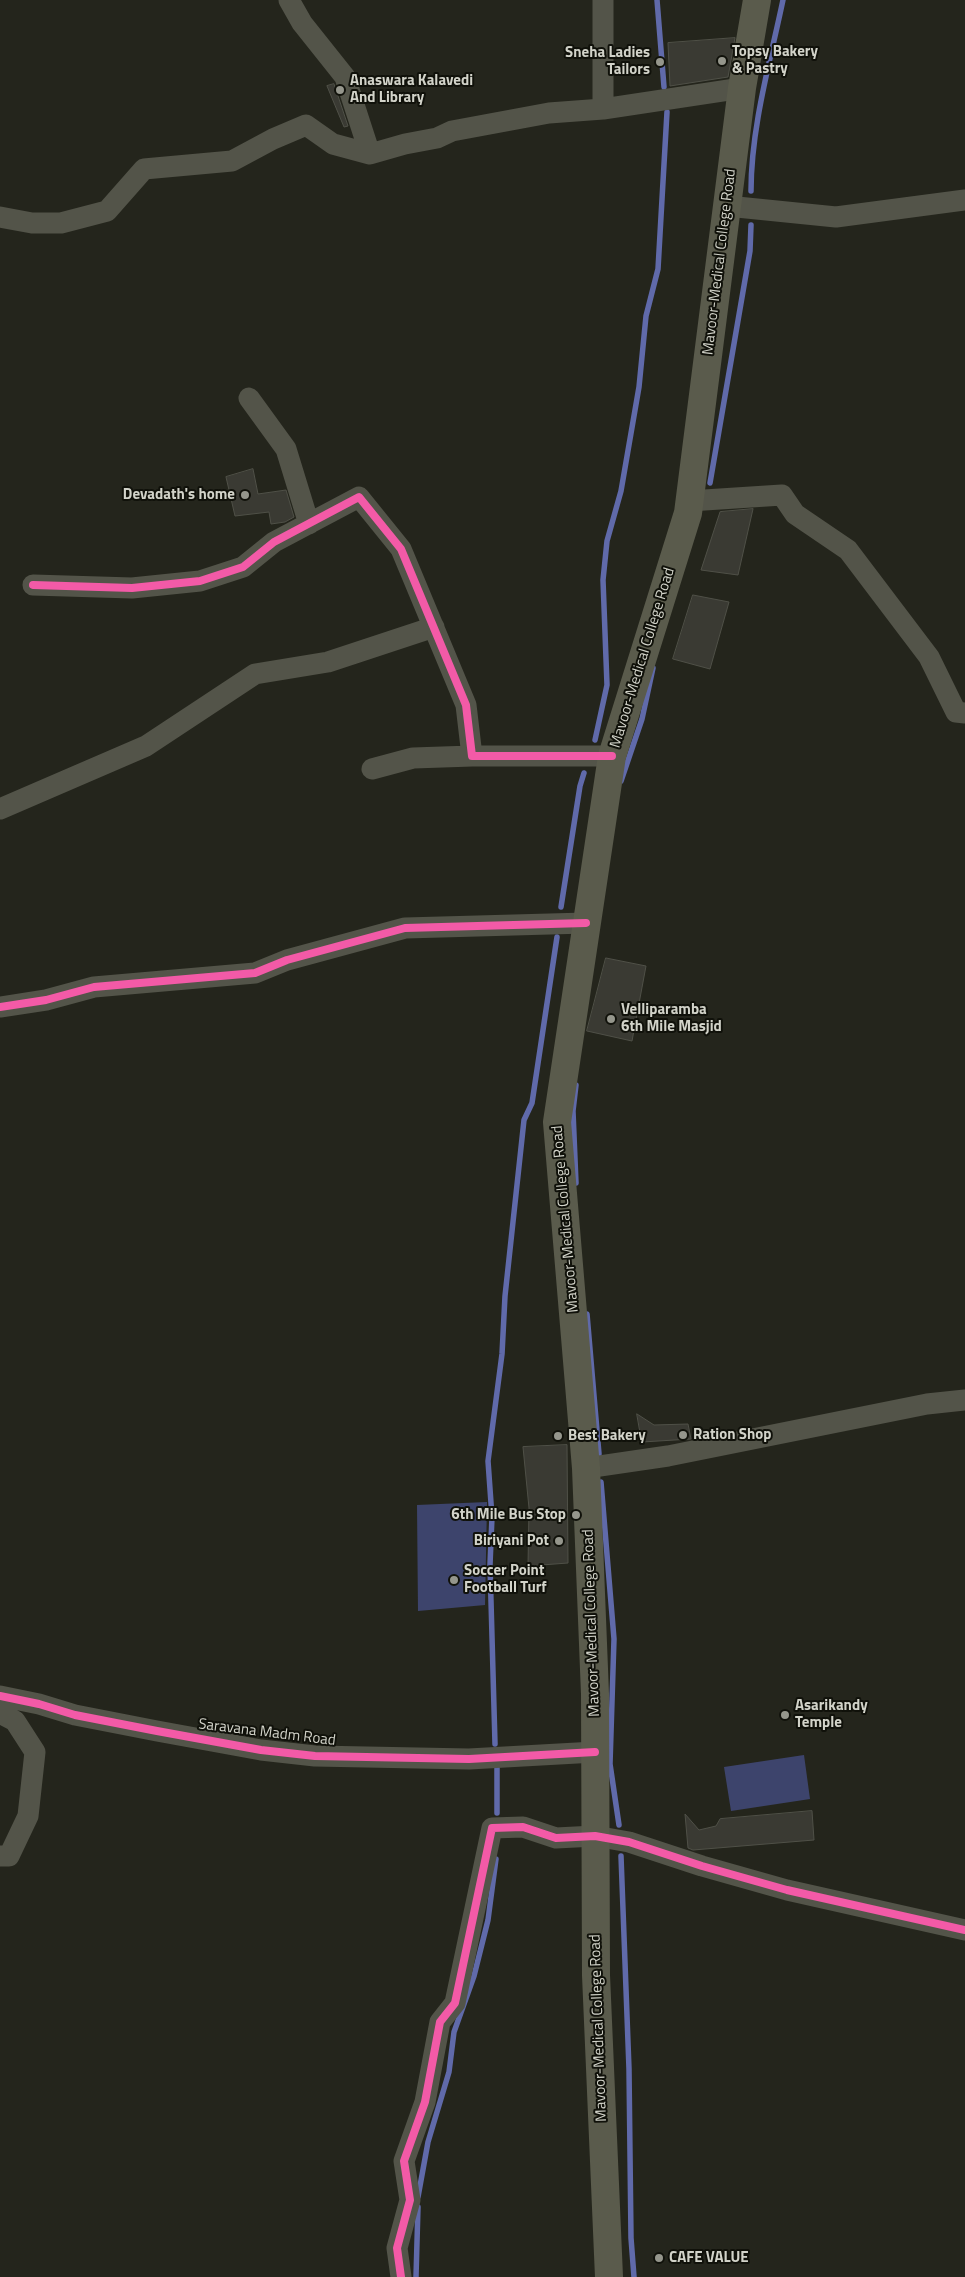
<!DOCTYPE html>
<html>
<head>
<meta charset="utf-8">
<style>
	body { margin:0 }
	canvas { display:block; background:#24251c }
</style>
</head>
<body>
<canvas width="965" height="2277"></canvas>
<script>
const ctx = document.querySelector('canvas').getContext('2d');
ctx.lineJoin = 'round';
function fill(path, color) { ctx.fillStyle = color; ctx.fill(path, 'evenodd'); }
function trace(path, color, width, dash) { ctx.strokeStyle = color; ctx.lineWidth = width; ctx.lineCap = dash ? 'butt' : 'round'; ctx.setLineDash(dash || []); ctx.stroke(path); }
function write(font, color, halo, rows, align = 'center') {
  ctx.font = font + ' "Titillium Web",sans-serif'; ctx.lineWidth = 4; ctx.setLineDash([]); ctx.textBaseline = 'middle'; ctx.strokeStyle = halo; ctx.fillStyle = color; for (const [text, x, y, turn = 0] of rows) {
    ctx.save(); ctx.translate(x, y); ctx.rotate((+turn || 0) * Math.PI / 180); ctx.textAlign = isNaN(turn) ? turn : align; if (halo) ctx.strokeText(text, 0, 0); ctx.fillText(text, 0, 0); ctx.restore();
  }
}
fill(new Path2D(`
	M487,1502l-2,103 -67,6 -1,-106z
	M804,1755l6,44 -79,12 -7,-44z`), '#3d446c');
trace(new Path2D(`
	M657,0l7,87
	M751,191c0,-63 19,-129 32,-191
	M710,483l40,-232 1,-26
	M595,740l12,-55 -4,-105 4,-39 14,-50 18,-104 7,-71 12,-47 9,-157
	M621,781l21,-62 11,-51
	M561,907l19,-121 4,-13
	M576,1183l-3,-72 3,-26
	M587,1314l12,140
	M601,1482l13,157 -4,125 9,61
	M495,1744l-5,-179 2,-48 -4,-56 14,-107 3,-58 19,-176 8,-17 25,-166
	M497,1768v45
	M621,1856l8,213 2,169 3,39
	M418,2197l10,-55 21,-70 5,-40 20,-56 14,-56 8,-61
	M416,2277l2,-70`), '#606aaa', 5.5);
const building = new Path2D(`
	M735,38l-7,39 -58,9 -2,-43z
	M334,84l14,42 -4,1 -17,-41z
	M253,469l5,25 28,-4 8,27 -9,5 -14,2 -2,-12 -34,4 -9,-39z
	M753,509l-15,66 -37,-5 19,-58z
	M693,595l36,7 -19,67 -37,-10z
	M606,958l40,8 -14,75 -45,-10z
	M637,1414l17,11 34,-1 3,15 -49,3z
	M567,1445l1,118 -40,3 1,-58 -6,-61z
	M812,1811l2,29 -121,10 -5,-2 -3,-34 14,16 17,-4 4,-7z`);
fill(building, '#3a3a33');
trace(building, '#4f5047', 1);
trace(new Path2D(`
	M289,0l13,23 43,54 25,77 35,-10 32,-6 15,-7 97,-18 54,-4
	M603,0v109l139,-21
	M727,206l109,11 129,-17
	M0,217l32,6h29l46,-12 37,-42 88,-8 41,-22 33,-14 27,19 37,10
	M249,398l37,51 23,75
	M689,501l93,-6 13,19 53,36 81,107 27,55 9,1
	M33,585l99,3 68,-7 43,-14 31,-25 85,-45 42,52 65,156 6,51h140
	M372,769l41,-11 59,-2
	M0,809l146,-63 109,-72 73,-12 106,-35
	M0,1007l46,-7 48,-13 161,-14 32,-13 118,-32 181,-5
	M586,1468l82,-12 259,-52 38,-4
	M0,1696l39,8 36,11 82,16 104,19 54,6 154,3 126,-7
	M0,1713l15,8 20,31 -7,64 -19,40h-9
	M401,2277l-4,-29 13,-48 -6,-39 21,-59 15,-80 15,-19 37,-175 31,-1 33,11 39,-2 34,6 73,24 85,24 178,40`), '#535449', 21);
trace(new Path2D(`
	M609,2277l-13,-302 -1,-281 -9,-226 -29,-346 55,-366 76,-243 54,-425 15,-88`), '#5a5b4c', 28);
trace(new Path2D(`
	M33,585l99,3 68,-7 43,-14 31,-25 85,-45 42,52 65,156 6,51h140
	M0,1007l46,-7 48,-13 161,-14 32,-13 118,-32 181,-5
	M0,1696l39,8 36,11 82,16 104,19 54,6 154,3 126,-7
	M401,2277l-4,-29 13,-48 -6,-39 21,-59 15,-80 15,-19 37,-175 31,-1 33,11 39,-2 34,6 73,24 85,24 178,40`), '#f35aa7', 8);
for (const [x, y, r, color] of [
	[722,61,5,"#95968c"],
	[660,62,5,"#95968c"],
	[340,90,5,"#95968c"],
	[245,495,5,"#95968c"],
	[611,1019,5,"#95968c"],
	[683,1435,5,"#95968c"],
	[558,1436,5,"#95968c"],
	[576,1515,5,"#95968c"],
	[559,1541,5,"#95968c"],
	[454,1580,5,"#95968c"],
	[785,1715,5,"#95968c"],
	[659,2258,5,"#95968c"]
]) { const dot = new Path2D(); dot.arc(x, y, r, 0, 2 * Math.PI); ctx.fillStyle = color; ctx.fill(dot); trace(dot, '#10110a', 2); }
write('bold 15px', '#d2d3c9', '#10110a', [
	["Topsy Bakery",732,52],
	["& Pastry",732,69],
	["Sneha Ladies",650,53,"right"],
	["Tailors",650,70,"right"],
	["Anaswara Kalavedi",350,81],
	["And Library",350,98],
	["Devadath's home",235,495,"right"],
	["Velliparamba",621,1010],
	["6th Mile Masjid",621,1027],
	["Ration Shop",693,1435],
	["Best Bakery",568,1436],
	["6th Mile Bus Stop",566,1515,"right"],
	["Biriyani Pot",549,1541,"right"],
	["Soccer Point",464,1571],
	["Football Turf",464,1588],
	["Asarikandy",795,1706],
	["Temple",795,1723],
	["CAFE VALUE",669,2258]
], 'left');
write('15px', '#d2d3c9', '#10110a', [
	["Mavoor-Medical College Road",720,262,-83],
	["Mavoor-Medical College Road",643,658,-73],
	["Mavoor-Medical College Road",566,1219,-95],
	["Mavoor-Medical College Road",592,1623,-92],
	["Saravana Madm Road",267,1733,7],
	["Mavoor-Medical College Road",599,2028,-92]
]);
</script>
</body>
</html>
